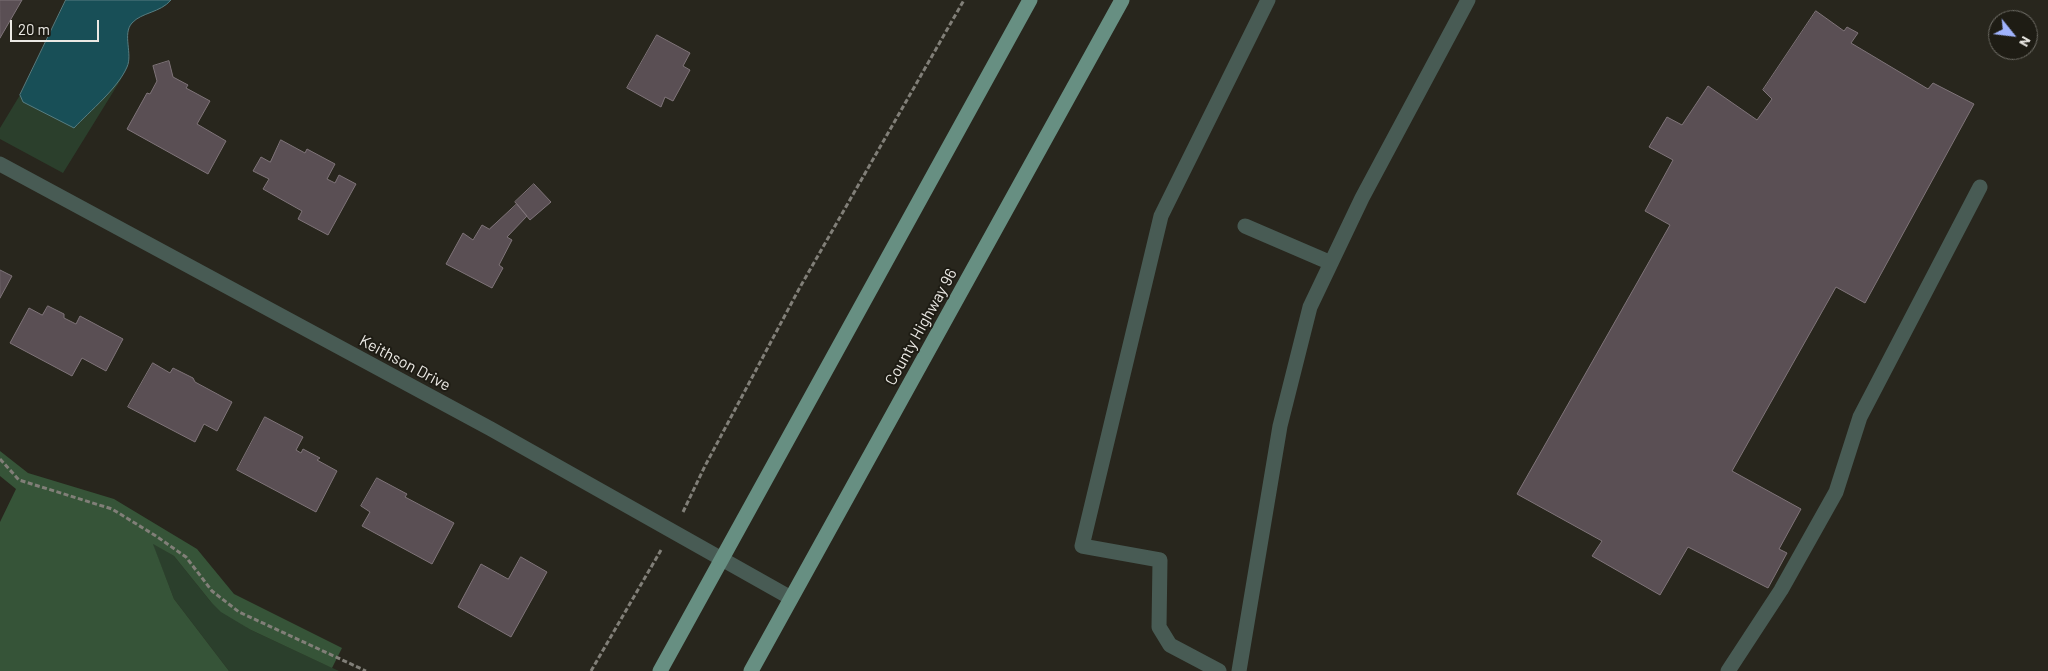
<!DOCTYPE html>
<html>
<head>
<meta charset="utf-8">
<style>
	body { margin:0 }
	#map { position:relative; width:2048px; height:671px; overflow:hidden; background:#28261d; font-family:Barlow,sans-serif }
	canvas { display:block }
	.north { position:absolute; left:1988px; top:10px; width:50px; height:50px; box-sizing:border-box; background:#1e1c14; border:1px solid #706e67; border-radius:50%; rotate:119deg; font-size:14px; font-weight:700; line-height:20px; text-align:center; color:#ebe9e4 }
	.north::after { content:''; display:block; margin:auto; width:18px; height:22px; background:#a0b3fd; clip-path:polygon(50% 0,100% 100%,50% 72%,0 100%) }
	.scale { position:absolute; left:10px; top:20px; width:89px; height:22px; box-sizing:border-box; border:2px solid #ebe9e4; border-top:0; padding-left:6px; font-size:15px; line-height:18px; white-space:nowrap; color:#ebe9e4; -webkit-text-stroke:4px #1e1c14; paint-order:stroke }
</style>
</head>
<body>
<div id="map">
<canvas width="2048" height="671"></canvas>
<div class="north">N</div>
<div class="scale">20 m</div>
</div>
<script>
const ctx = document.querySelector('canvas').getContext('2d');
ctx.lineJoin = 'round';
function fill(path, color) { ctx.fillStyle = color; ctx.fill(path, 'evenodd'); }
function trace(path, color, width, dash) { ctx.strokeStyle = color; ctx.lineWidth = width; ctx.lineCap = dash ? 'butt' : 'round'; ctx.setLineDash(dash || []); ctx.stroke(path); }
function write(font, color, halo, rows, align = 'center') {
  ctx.font = font + ' Barlow,sans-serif'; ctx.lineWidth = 4; ctx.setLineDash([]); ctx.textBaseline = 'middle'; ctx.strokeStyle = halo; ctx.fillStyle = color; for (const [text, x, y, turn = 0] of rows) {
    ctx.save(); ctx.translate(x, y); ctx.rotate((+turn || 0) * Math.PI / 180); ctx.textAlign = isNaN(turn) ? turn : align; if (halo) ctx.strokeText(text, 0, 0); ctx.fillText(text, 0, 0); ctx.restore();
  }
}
fill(new Path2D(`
	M123,76l-60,97 -63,-34v-11l20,-33 3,7 84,-8z
	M152,543l22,13 37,46 40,28 88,41h-110l-55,-72z`), '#2b3f2c');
fill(new Path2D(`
	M0,451l28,22 86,26 83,50 37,45 108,54 -10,20 -81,-38 -30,-18 -10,-10 -37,-46 -21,-12 21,55 55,72h-229v-149l16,-33 -16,-13z`), '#365438');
const water = new Path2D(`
	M66,0h105c-11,13 -29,12 -39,23 -10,11 1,31 -5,44 -9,21 -37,44 -53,61l-51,-26 -3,-7z`);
fill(water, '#184f57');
trace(water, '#577d81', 1);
const building = new Path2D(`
	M0,0h22l-22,38z
	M1816,11l28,20 3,-4 11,6 -7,10 77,46 5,-6 41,21 -109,199 -29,-16 -104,184 69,38 -22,40 8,4 -19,35 -80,-41 -28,48 -68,-39 10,-15 -85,-47 153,-269 -25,-14 28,-51 -24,-13 18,-30 15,8 26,-39 49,34 15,-21 -9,-9z
	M657,35l33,18 -7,13 7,4 -17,31 -8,-4 -4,10 -34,-19z
	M169,61l4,16 15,8 -2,3 24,13 -13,23 29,17 -18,33 -81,-45 20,-36 3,1 7,-13 -4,-15z
	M281,140l24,13 2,-4 28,15 -8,15 8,4 4,-8 17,9 -28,51 -30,-16 4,-8 -39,-22 6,-10 -16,-8 8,-14 9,5z
	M534,184l17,18 -21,18 -15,-18z
	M517,204l10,12 -20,21 5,3 -13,25 4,3 -11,20 -46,-24 17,-31 10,7 9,-15 7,4z
	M0,270l12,6 -12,22z
	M48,306l16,8v4l12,6 4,-8 43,23 -17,32 -24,-13 -10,18 -62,-33 19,-35 13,7z
	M153,363l17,10 3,-5 20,10 2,4 37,20 -15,29 -13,-7 -9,18 -67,-35z
	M265,417l38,20 -7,13 5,3 2,-4 17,9 -3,2 20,11 -21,41 -79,-42z
	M377,478l30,16 -2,3 49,26 -22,41 -70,-38 8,-14 -9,-6z
	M521,557l26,15 -36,65 -53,-30 23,-43 27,15z`);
fill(building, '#5a4f54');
trace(building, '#7f7479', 1);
trace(new Path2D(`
	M0,459l19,21 93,29 44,27 30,21 26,34 27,21 127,59
	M683,512l22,-46 94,-177 165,-289
	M591,671l70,-121`), '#817f78', 3, [5, 2.5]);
trace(new Path2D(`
	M1245,226l86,37
	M1219,671l-49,-26 -11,-18 1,-67 -78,-14 79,-330 107,-216
	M1239,671l41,-245 30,-119 52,-109 106,-198
	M1728,671l53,-81 55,-98 24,-75 120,-230`), '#485b54', 15);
trace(new Path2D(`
	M0,164l491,265 300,169`), '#485b54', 15);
trace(new Path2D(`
	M660,671l370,-671
	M751,671l371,-671`), '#678f82', 15);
write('16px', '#ebe9e4', '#1e1c14', [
	["County Highway 96",921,327,-61],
	["Keithson Drive",405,363,28]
]);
</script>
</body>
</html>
